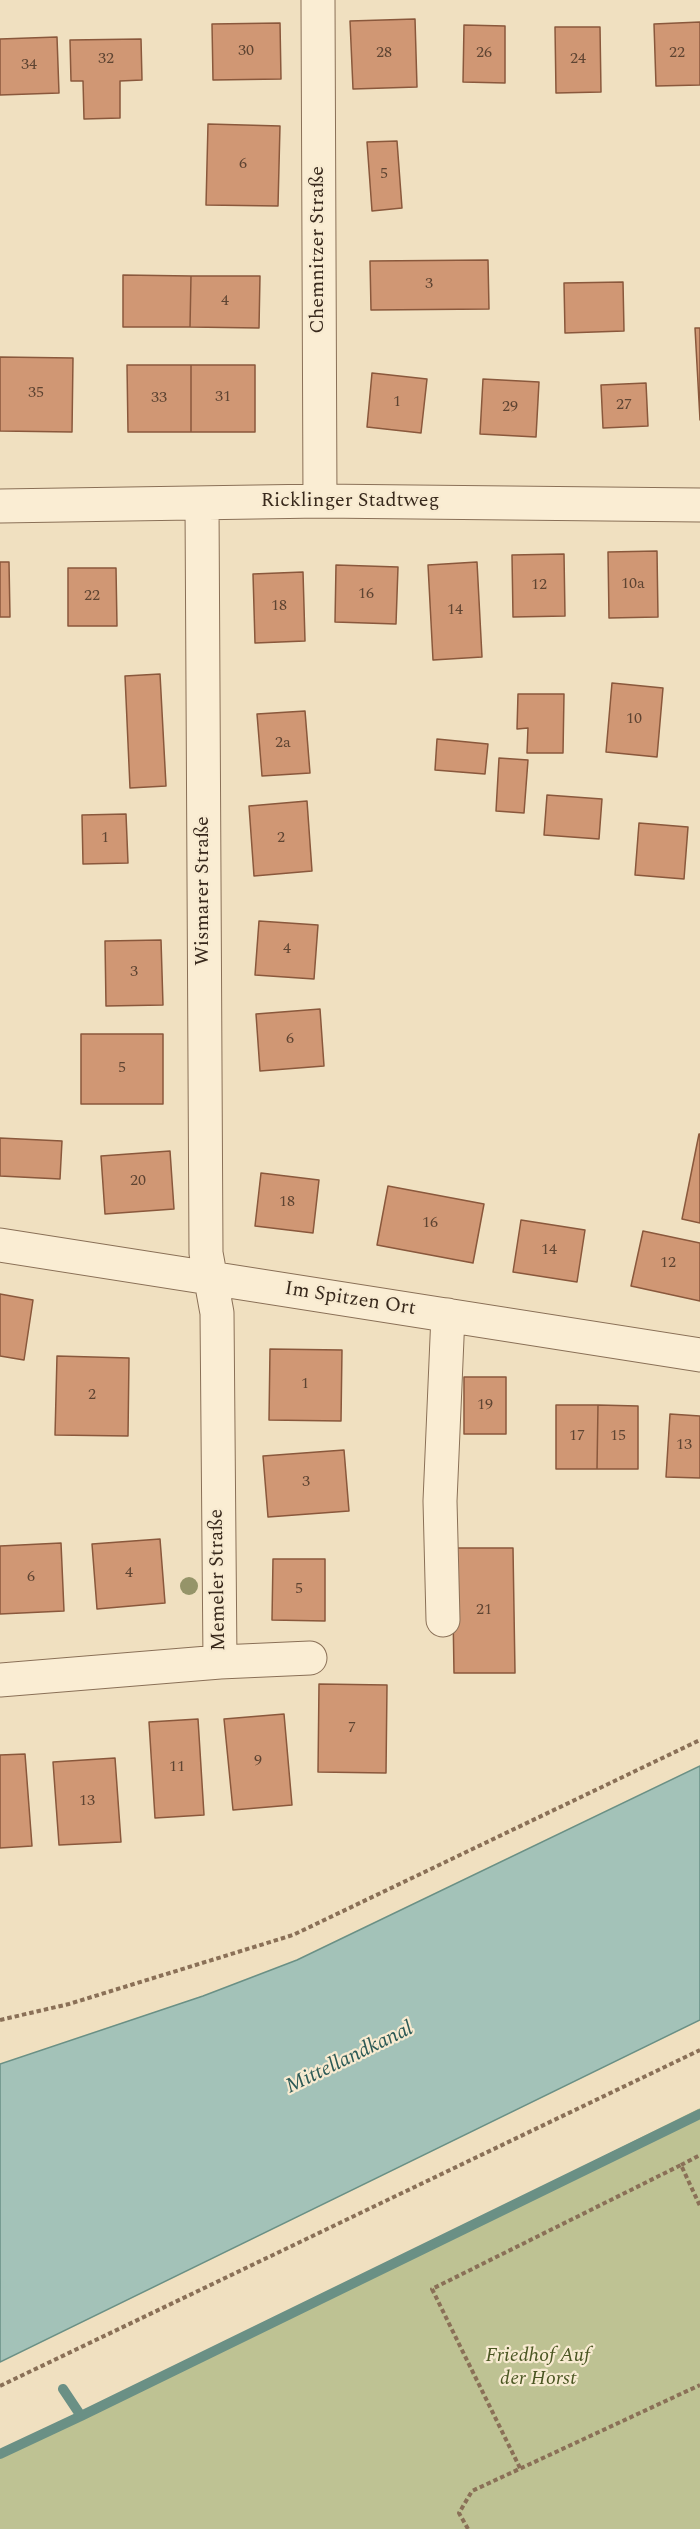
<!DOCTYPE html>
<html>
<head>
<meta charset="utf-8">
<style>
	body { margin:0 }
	canvas { display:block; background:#f0e0c0 }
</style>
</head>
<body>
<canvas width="700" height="2529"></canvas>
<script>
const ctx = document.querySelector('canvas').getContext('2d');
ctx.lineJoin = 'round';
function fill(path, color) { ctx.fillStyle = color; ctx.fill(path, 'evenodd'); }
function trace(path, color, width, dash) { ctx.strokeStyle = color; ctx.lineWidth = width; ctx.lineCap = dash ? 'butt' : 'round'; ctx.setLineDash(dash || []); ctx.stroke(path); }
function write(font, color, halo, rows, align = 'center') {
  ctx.font = font + ' Spectral,serif'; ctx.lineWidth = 4.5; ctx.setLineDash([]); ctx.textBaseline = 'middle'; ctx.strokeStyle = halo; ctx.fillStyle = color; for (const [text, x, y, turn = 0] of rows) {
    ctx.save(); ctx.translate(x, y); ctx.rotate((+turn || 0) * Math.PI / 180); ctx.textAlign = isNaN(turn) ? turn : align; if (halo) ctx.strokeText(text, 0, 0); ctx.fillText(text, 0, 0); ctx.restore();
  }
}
fill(new Path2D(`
	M700,2108v421h-700v-72z`), '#bec293');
const water = new Path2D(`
	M700,1766v254l-700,342v-298l203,-68 94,-36z`);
fill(water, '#a3c2b8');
trace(water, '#6a9085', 1.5);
trace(new Path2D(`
	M63,2389l18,27 619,-302
	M0,2454l81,-38`), '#6a9085', 10);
const building = new Path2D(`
	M415,19l2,68 -64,2 -3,-68z
	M700,22v63l-44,1 -2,-62z
	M280,23l1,56 -68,1 -1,-56z
	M464,25l41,1v57l-42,-1z
	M555,27h45l1,65 -45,1z
	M57,37l2,56 -59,2v-56z
	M141,39l1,41 -22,1v37l-36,1 -1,-38h-12l-1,-41z
	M208,124l72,2 -2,80 -72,-1z
	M397,141l5,67 -30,3 -5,-69z
	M488,260l1,49 -118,1 -1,-49z
	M123,275l68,1 -1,51h-67z
	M191,276h69l-1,52 -69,-1z
	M623,282l1,49 -59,2 -1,-50z
	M695,328h5v92z
	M0,357l73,1 -1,74 -72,-1z
	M127,365h64v67h-63z
	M191,365h64v67h-64z
	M372,373l55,6 -6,54 -54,-6z
	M483,379l56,3 -3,55 -56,-3z
	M646,383l2,43 -45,2 -2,-43z
	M657,551l1,66 -49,1 -1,-66z
	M564,554l1,62 -52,1 -1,-62z
	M0,562h9l1,55h-10z
	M477,562l5,95 -49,3 -5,-95z
	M336,565l62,2 -2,57 -61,-2z
	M68,568h48l1,58h-49z
	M303,572l2,69 -50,2 -2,-69z
	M160,674l6,112 -36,2 -5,-112z
	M612,683l51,5 -6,69 -51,-5z
	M518,694h46l-1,59h-36l1,-25 -11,1z
	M305,711l5,62 -48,3 -5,-62z
	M437,739l51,5 -3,30 -50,-4z
	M499,758l29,2 -4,53 -28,-2z
	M547,795l55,4 -3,40 -55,-4z
	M307,801l5,70 -58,5 -5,-70z
	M126,814l2,49 -45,1 -1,-49z
	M639,823l49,4 -4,52 -49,-4z
	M259,921l59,4 -4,54 -59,-4z
	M161,940l2,65 -57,1 -1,-65z
	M320,1009l4,57 -64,5 -4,-57z
	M81,1034h82v70h-82z
	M699,1134h1v89l-18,-4z
	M0,1138l62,3 -2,38 -60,-3z
	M170,1151l4,58 -69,5 -4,-58z
	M261,1173l58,7 -6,53 -58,-7z
	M388,1186l96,18 -11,59 -96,-18z
	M521,1220l64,10 -8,52 -64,-10z
	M643,1231l57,12v58l-69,-15z
	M0,1294l33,6 -9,60 -24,-4z
	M270,1349l72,1 -1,71 -72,-1z
	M57,1356l72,2 -1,78 -73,-1z
	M464,1377h42v57h-42z
	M556,1405h42l-1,64h-41z
	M598,1405l40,1v63h-41z
	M670,1414l30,2v62l-34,-1z
	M344,1450l5,61 -81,6 -5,-61z
	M160,1539l5,64 -68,6 -5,-65z
	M61,1543l3,68 -64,3v-68z
	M452,1548h61l2,125h-61z
	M273,1559h52v62l-53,-1z
	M319,1684l68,1 -1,88 -68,-1z
	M284,1714l8,91 -59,5 -9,-91z
	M198,1719l6,96 -49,3 -6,-96z
	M25,1754l7,92 -32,2v-93z
	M115,1758l6,84 -62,3 -6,-83z`);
fill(building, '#d09774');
trace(building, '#8a583c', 1.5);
const minor = new Path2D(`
	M318,0l2,501
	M0,506l320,-5 380,4
	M0,1245l700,110
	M443,1620l-3,-119 8,-186
	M220,1662l90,-4
	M0,1680l220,-18 -3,-349 -11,-60 -4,-750`);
trace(minor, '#8a7057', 35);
trace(new Path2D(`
	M0,2020l69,-16 224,-69 407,-195
	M681,2165l19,-10
	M0,2386l700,-336
	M520,2468l-88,-179 249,-124 19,41
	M468,2529l-9,-16 13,-22 228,-106`), '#8a7057', 4, [4.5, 3]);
trace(minor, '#faedd3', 33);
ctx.fillStyle = '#959469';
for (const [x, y] of [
	[189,1586]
]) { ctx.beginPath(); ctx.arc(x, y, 9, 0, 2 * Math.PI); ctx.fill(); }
write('16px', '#5e4432', null, [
	["30",246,52],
	["28",384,54],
	["26",484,54],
	["22",677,54],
	["32",106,60],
	["24",578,60],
	["34",29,66],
	["6",243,165],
	["5",384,175],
	["3",429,285],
	["4",225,302],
	["35",36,394],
	["31",223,398],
	["33",159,399],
	["1",397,403],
	["27",624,406],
	["29",510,408],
	["10a",633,585],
	["12",539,586],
	["16",366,595],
	["22",92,597],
	["18",279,607],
	["14",455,611],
	["10",634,720],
	["2a",283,744],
	["1",105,839],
	["2",281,839],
	["4",287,950],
	["3",134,973],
	["6",290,1040],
	["5",122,1069],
	["20",138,1182],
	["18",287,1203],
	["16",430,1224],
	["14",549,1251],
	["12",668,1264],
	["1",305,1385],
	["2",92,1396],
	["19",485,1406],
	["17",577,1437],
	["15",618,1437],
	["13",684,1446],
	["3",306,1483],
	["4",129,1574],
	["6",31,1578],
	["5",299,1590],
	["21",484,1611],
	["7",352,1729],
	["9",258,1762],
	["11",177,1768],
	["13",87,1802]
]);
write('20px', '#38291c', '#f7ead0', [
	["Chemnitzer Straße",319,250,-90],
	["Ricklinger Stadtweg",350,502],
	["Wismarer Straße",204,891,-90],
	["Im Spitzen Ort",350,1300,9],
	["Memeler Straße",219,1580,-91]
]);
write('italic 20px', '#4a5622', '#f7ead0', [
	["Friedhof Auf",538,2357],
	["der Horst",538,2380]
]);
write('italic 21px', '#2b5955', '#f7ead0', [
	["Mittellandkanal",350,2059,-26]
]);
</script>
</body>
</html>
